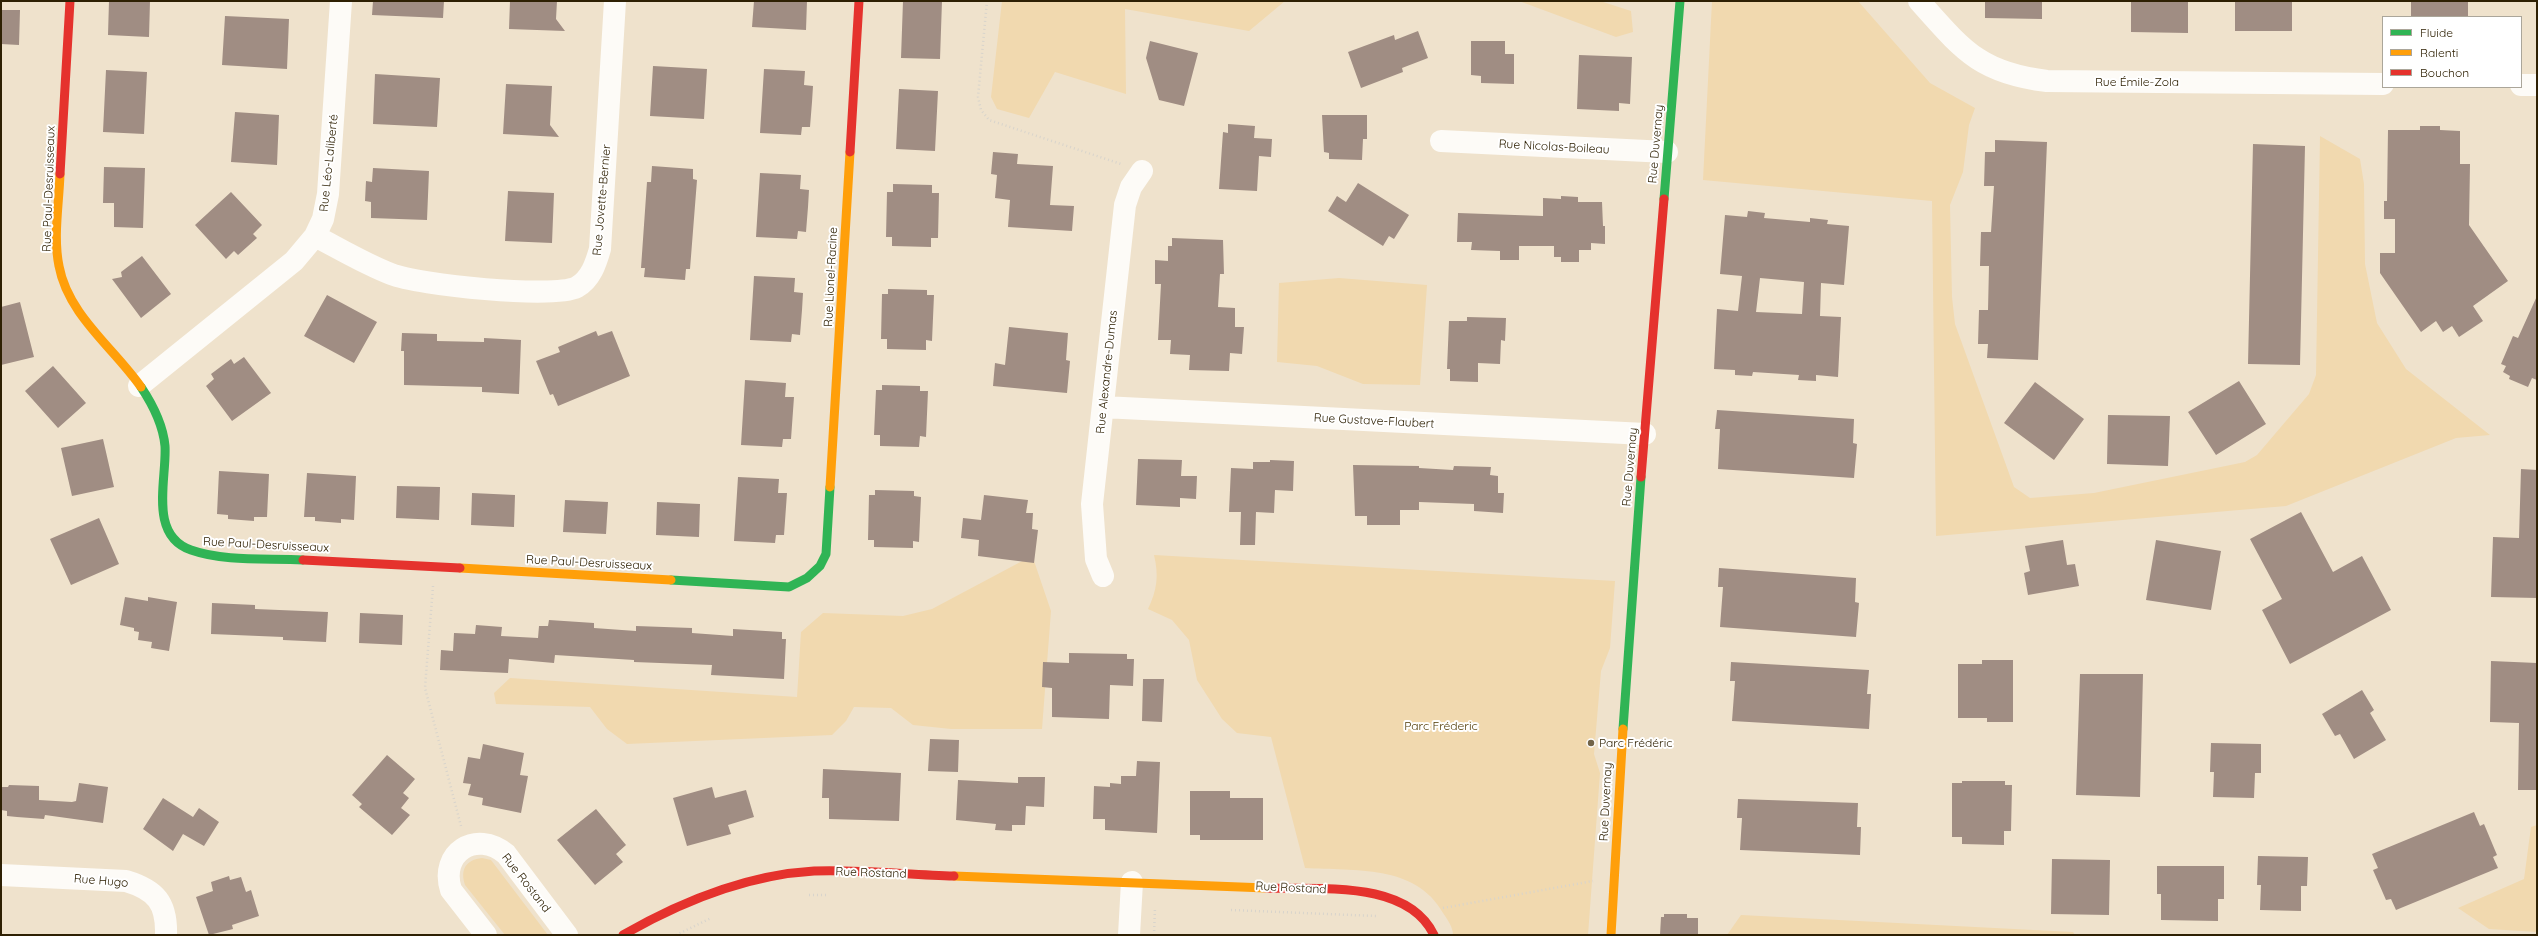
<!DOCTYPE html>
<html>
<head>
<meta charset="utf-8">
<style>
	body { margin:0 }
	#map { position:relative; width:2538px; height:936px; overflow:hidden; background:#efe2cc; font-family:Quicksand,sans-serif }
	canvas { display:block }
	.frame { position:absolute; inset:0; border:2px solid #2e2003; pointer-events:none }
	.legend { position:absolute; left:2382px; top:16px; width:140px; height:72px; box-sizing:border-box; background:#fff; border:1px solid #aba69a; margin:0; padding:5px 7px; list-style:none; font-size:12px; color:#2e2003 }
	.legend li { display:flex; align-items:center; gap:8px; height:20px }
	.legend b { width:20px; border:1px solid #aba69a }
</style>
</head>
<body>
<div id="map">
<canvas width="2538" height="936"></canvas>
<div class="frame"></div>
<ul class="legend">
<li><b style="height:5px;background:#30b455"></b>Fluide</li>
<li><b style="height:5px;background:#ff9f0a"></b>Ralenti</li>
<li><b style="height:5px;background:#e5322d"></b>Bouchon</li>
</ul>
</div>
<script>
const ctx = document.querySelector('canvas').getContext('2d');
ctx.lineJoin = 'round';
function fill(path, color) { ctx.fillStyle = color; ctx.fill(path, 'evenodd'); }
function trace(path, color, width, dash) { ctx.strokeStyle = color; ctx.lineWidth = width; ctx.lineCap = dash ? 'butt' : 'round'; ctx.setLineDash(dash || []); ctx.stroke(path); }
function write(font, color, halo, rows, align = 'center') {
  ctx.font = font + ' Quicksand,sans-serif'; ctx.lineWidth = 4; ctx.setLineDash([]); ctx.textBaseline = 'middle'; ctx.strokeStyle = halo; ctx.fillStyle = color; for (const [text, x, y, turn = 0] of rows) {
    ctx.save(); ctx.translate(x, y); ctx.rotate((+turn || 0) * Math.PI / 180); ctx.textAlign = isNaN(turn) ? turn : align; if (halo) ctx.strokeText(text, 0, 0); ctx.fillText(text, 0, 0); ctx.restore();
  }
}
fill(new Path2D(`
	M1002,1h283l-36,30 -124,-22 1,85 -71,-22 -26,46 -32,-9 -6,-12z
	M1519,1h81l31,10 2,21 -17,5z
	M1712,1h146l72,82 45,25 -6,17 -6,47 -13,33 2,92 3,27 59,163 16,11 64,-5 151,-31 12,-7 52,-61 7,-19 4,-239 40,23 4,25 1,80 12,59 29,46 84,66 -34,3 -170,68 -350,30 -4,-335 -229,-21z
	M1339,278l88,7 -7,100 -57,-1 -46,-18 -40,-4 2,-79z
	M1154,555l461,26 -5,67 -9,23 -7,83 6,19 -12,162h-135c0,-8 -6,-16 -10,-22 -27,-49 -89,-42 -138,-45l-34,-131 -34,-4 -15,-14 -25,-39 -8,-40 -17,-20 -24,-11c9,-19 11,-33 6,-54z
	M1026,559l8,2 17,50 -9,118h-91l-38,-4 -22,-17 -37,-1 -8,14 -14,14 -205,9 -20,-15 -17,-22 -94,-3 -2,-11 16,-15 287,19 4,-65 22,-19 80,3 29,-7z
	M2537,825v107l-48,-3 -31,-21 66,-29 7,-52z
	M482,858l9,2 57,75h-43l-40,-50c-5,-16 1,-25 17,-27z
	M1741,915l332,17 2,3h-348z`), '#f1d9af');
fill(new Path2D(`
	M109,1h41l-1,36 -41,-2z
	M373,1h71l-1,17 -71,-3z
	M510,1h47l-1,18 9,12 -56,-2z
	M754,1h53l-1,29 -54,-3z
	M903,1h39l-2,58 -39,-1z
	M1985,1h57v18l-57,-1z
	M2131,1h57v32l-57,-1z
	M2235,1h57v30h-57z
	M2411,1h57v16h-57z
	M1,10h19l-1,35 -18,-1z
	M225,16l64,3 -2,50 -65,-4z
	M1418,31l10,27 -26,10 1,4 -42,16 -13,-36 46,-17 1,5z
	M1150,41l48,12 -14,53 -25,-6 -13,-42z
	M1471,41h34v13h9v30l-33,-1v-7l-10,-1z
	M1579,55l53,2 -2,47 -11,-1v8l-42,-2z
	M653,66l54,3 -3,50 -54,-3z
	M764,69l41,2 -1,14 9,1 -1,16 -2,25h-8l-1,8 -41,-2z
	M106,70l41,2 -3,62 -41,-2z
	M375,74l65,4 -3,49 -64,-3z
	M506,84l46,2 -2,39 9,12 -56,-3z
	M899,89l39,2 -3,60 -39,-2z
	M235,112l44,3 -2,50 -46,-3z
	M1322,115h45v24h-4l-1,21 -33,-1v-6l-5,-1z
	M1228,124l27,2 -1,12 18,1 -1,18 -12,-1 -2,35 -38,-2 4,-57 5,1z
	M2420,126h20v4l20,1v33h10l-1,61 39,56 -35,25 10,15 -24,16 -7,-11 -9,6 -7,-11 -15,11 -41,-59v-20h15v-34h-11v-18h3l1,-71h32z
	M1995,140l52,2 -9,218 -51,-2 1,-14h-10l1,-34h9l1,-44h-9l1,-34h10l3,-46h-10l1,-34h10z
	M2253,144l52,2 -5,219 -52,-1z
	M993,152l25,2 -1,10 36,2 -3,39 24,1 -2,25 -64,-4 2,-27 -15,-2 2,-23 -6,-1z
	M652,166l41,3v10l4,1 -7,89h-4l-1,11 -41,-3 1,-9h-4l6,-86h4z
	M104,167l41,1 -2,60 -29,-1v-24h-11z
	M373,168l56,3 -2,49 -56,-2v-16l-6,-1 1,-20 6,1z
	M760,173l41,2 -1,14 9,1 -1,17 -2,25 -8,-1 -1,8 -41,-2z
	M1358,183l51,32 -15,24 -5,-3 -6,10 -55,-35 9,-15 9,6z
	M893,184l39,1v8h7l-1,45h-7v9l-39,-1v-9h-6l1,-45h6z
	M508,191l46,2 -2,50 -47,-2z
	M231,192l31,33 -9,9 4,4 -19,17 -4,-4 -8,8 -31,-34z
	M1561,196l17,1v5h24l1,24h2v18l-14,-1v7h-12v12h-18v-5h-7v-11h-35v14h-19v-9l-29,-1 1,-8h-15l1,-29 85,3v-18l18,1z
	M1748,211l17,2 -1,5 46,4v-4l18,2 -1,4 22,2 -5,59 -23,-2 -1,33 21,1 -3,60 -22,-2v6l-18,-1 1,-5 -46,-3 -1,4 -17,-1v-5l-21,-1 3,-60 21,2 4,-35 -22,-2 5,-59 22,2zM1760,278l44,4 -2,32 -46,-2z
	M1172,238l51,2 1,34h-4l-2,33 17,1v19h9l-2,27 -12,-1 -1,18 -40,-1 1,-15 -20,-1 1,-14h-13l3,-56h-6v-24l13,1v-15h4z
	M142,256l29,38 -30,24 -29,-39 10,-2 -1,-5z
	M754,276l41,2 -1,14 9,1 -1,17 -2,25 -8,-1 -1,8 -41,-2z
	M888,289l39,1v5h7l-2,46 -6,-1v10l-39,-1v-10h-6l1,-45h6z
	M327,295l50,27 -23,41 -50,-27z
	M2537,296v84l-5,-2 -4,9 -19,-8 1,-3 -7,-4 3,-6 -5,-2 12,-28 5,2z
	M20,302l14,55 -33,8v-58z
	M1467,317l39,1 -1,23 -4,-1 -1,24 -22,-1v19l-28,-1v-12h-3l2,-48h18z
	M1009,327l59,6 -2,27 4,1 -3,32 -74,-7 2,-23 10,2z
	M596,331l2,5 14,-5 18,45 -72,30 -5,-12 -3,1 -14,-34 24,-9 -2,-5z
	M402,333l35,1v7l47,1v-4l37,2 -2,54 -37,-2v-5l-78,-2v-34h-3z
	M244,357l27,36 -39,28 -26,-35 8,-7 -3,-5 20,-15 3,5z
	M53,366l33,37 -28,25 -33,-37z
	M745,380l41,3 -1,14h9l-3,42h-8l-1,8 -41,-2z
	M2239,381l27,43 -50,31 -28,-43z
	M2035,382l49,37 -30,41 -50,-37z
	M882,385l38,1v5h8l-2,46 -6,-1 -1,11 -39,-1v-11h-6l2,-45h6z
	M1717,410l137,9 -1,24 4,1 -3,34 -136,-9 2,-40h-5z
	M2108,415l62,1 -2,50 -61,-2z
	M103,439l11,48 -42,9 -11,-48z
	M1138,459l44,1 -1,16h16l-1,23 -16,-1v9l-44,-2z
	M1270,460l24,1 -1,30 -18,-1 -1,23 -18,-1 -1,33h-15l1,-33h-12l2,-44 22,1v-7h17z
	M1353,465l66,1v2l34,2 1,-4 37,1 -1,8 8,1v17h6l-1,20 -29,-2v-7l-55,-2v8h-19v15h-33v-9h-12z
	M2521,469l16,1v128l-46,-1 2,-60 26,1z
	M219,471l50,3 -2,43h-13v4l-26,-2v-4l-11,-1z
	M307,473l49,3 -2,44 -13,-1v4l-26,-2v-4h-11z
	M738,477l41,2 -1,14h9l-3,42h-8l-1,8 -41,-2z
	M397,486l43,1 -1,33 -43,-2z
	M875,490l39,1v5l7,1 -2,45 -6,-1v7l-39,-1v-7h-6l1,-45h6z
	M472,493l43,2 -1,32 -43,-2z
	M984,495l44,5 -2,13h7l-1,16 6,1 -4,33 -56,-7 1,-16 -18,-2 2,-20 18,2z
	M565,500l43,2 -2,32 -43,-2z
	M657,502l43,2 -1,33 -43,-2z
	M2301,512l32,60 29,-16 29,54 -101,54 -28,-54 20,-11 -32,-60z
	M99,518l20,46 -48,21 -21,-46z
	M2063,540l4,25 8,-1 4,22 -51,9 -4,-22 6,-2 -5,-25z
	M2156,540l65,11 -10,59 -65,-10z
	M1719,568l137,10 -1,24 4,1 -3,34 -136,-10 3,-40h-5z
	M125,597l23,4v-4l29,5 -8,49 -18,-3 1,-6 -14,-2 1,-8 -5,-1v-3l-14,-3z
	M212,603l43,2v4l73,3 -2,30 -43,-2v-3l-72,-3z
	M360,613l43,2 -1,30 -43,-2z
	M549,620l45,3v5l42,3v-5l56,2v5l41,3v-7l49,3v7h4l-2,40 -73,-4 1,-10 -78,-3v-2l-79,-5 -1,8 -45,-4 -1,14 -68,-3 1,-20 12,1 1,-18 21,1 1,-9 26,2 -1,9 37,2 1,-12h9z
	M1069,653l58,1v5h7l-1,27 -23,-1 -1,34 -57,-2v-29l-10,-1 1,-25 26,1z
	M1982,660h31v62h-26v-4h-29v-54h24z
	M2491,661l46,2v127h-19l1,-67 -29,-1z
	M1731,662l138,8 -2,24h4l-2,35 -137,-8 3,-40h-5z
	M2080,674h63l-3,123 -64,-2z
	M1143,679h21l-2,43 -20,-1z
	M2362,690l12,20 -4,3 16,27 -32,19 -14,-25 -5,2 -13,-22z
	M930,739l29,1 -1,32 -30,-1z
	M2211,743l50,1v29h-6l-1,25 -41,-1 1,-25h-4z
	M483,744l41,9 -4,22 8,1 -7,37 -39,-8 1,-7 -15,-3 3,-11 -8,-1 5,-26 12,2z
	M387,755l28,24 -12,14 6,5 -8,10 9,7 -18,20 -33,-28 3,-3 -10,-9z
	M1137,761l23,1 -3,71 -52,-3v-11h-12l1,-33 16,1v-4l11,1v-8h15z
	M823,769l78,4 -2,48 -70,-2v-21h-7z
	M1018,777h27l-1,30 -18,-1 -1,19h-13v6l-17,-1 1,-6 -40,-4 2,-40 60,3z
	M1962,781h43v4h7l-1,46h-7v14l-42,-1v-7h-10v-54h10z
	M79,783l29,4 -5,36 -58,-8 -1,4 -27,-2 -10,-1v-5l-6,-1v-23h7l1,-2 30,1v14l33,2 4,-1z
	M712,787l3,11 31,-8 8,27 -26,8 3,9 -44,12 -14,-48z
	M1190,791h40v7h33v42h-63v-5h-10z
	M163,798l30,19 6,-9 20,14 -15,24 -21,-12 -10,17 -30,-22z
	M1738,799l120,4 -1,24h4l-1,28 -120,-5 2,-32h-5z
	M596,809l30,36 -10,9 7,8 -28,23 -38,-45z
	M2474,812l6,14 4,-2 13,31 -4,2 5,11 -102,42 -5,-11 -5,1 -13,-30 5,-2 -6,-14z
	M2258,856l50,1 -1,29h-6v25l-41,-1 1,-25h-4z
	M2052,859l58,1 -1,55 -58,-1z
	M2157,866h67v33h-6v22l-57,-1v-26h-4z
	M229,876l1,4 11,-3 5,15 5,-2 8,26 -27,9 1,4 -24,6 -13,-38 17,-6 -2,-9z
	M1664,914h23v4h11v17h-38l1,-18h3z`), '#a08d83');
trace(new Path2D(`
	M987,1l-9,96 3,13 8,10 132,44
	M433,586l-8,102 36,138
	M809,895h17
	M1443,908l150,-27
	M1231,910l145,6
	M676,935l35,-17
	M1154,935l1,-28`), '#d8d4cc', 2.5, [1, 3]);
trace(new Path2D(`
	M1919,1c43,48 60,72 128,80l336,3
	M2521,85h16
	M1441,141l226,11
	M315,236c25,13 50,28 76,38 27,11 163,25 186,13 14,-8 19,-24 23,-38l15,-248
	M139,386l155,-125 21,-25 8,-17 5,-25 13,-193
	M1103,407l542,27
	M1103,576l-7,-17 -4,-55 33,-299 6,-18 11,-16
	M1,875l125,6c30,9 41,22 40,54
	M486,935l-35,-45c-12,-37 25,-61 55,-36l61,81
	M1129,935l3,-53`), '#fdfbf7', 22);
trace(new Path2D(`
	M1664,199l16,-198
	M141,387c12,18 22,37 24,59 2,33 -17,89 26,104 34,12 76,8 112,10
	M671,580l118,7 18,-9 13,-12 6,-12 4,-67
	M1623,729l18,-252`), '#30b455', 9);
trace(new Path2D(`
	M60,174c-1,30 -7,63 -1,92 9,49 55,82 82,121
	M830,487l20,-335
	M460,568l211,12
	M954,876l312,12
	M1611,935l12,-206`), '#ff9f0a', 9);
trace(new Path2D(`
	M850,152l9,-151
	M60,174l10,-173
	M1641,477l23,-278
	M303,560l157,8
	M1266,888c53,2 141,-9 168,47
	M623,935c59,-34 123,-60 191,-64 44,-2 96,4 140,5`), '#e5322d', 9);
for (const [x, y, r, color] of [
	[1591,743,4,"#726449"]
]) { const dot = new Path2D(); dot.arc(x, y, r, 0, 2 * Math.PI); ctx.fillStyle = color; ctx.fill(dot); trace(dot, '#fff', 1.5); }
write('12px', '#2e2003', '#fff', [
	["Rue Émile-Zola",2137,82],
	["Rue Duvernay",1656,144,-85],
	["Rue Nicolas-Boileau",1554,147,3],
	["Rue Léo-Laliberté",329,163,-84],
	["Rue Paul-Desruisseaux",49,189,-88],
	["Rue Jovette-Bernier",602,200,-85],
	["Rue Lionel-Racine",831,277,-87],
	["Rue Alexandre-Dumas",1107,372,-84],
	["Rue Gustave-Flaubert",1374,421,3],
	["Rue Duvernay",1630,467,-85],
	["Rue Paul-Desruisseaux",266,545,3],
	["Rue Paul-Desruisseaux",589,563,3],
	["Rue Duvernay",1606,802,-87],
	["Rue Rostand",871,873,2],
	["Rue Hugo",101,881,5],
	["Rue Rostand",526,883,52],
	["Rue Rostand",1291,888,3]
]);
write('12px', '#4e3701', '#fff', [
	["Parc Fréderic",1441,726]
]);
write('12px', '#2e2003', '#fff', [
	["Parc Frédéric",1599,743]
], 'left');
</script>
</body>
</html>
